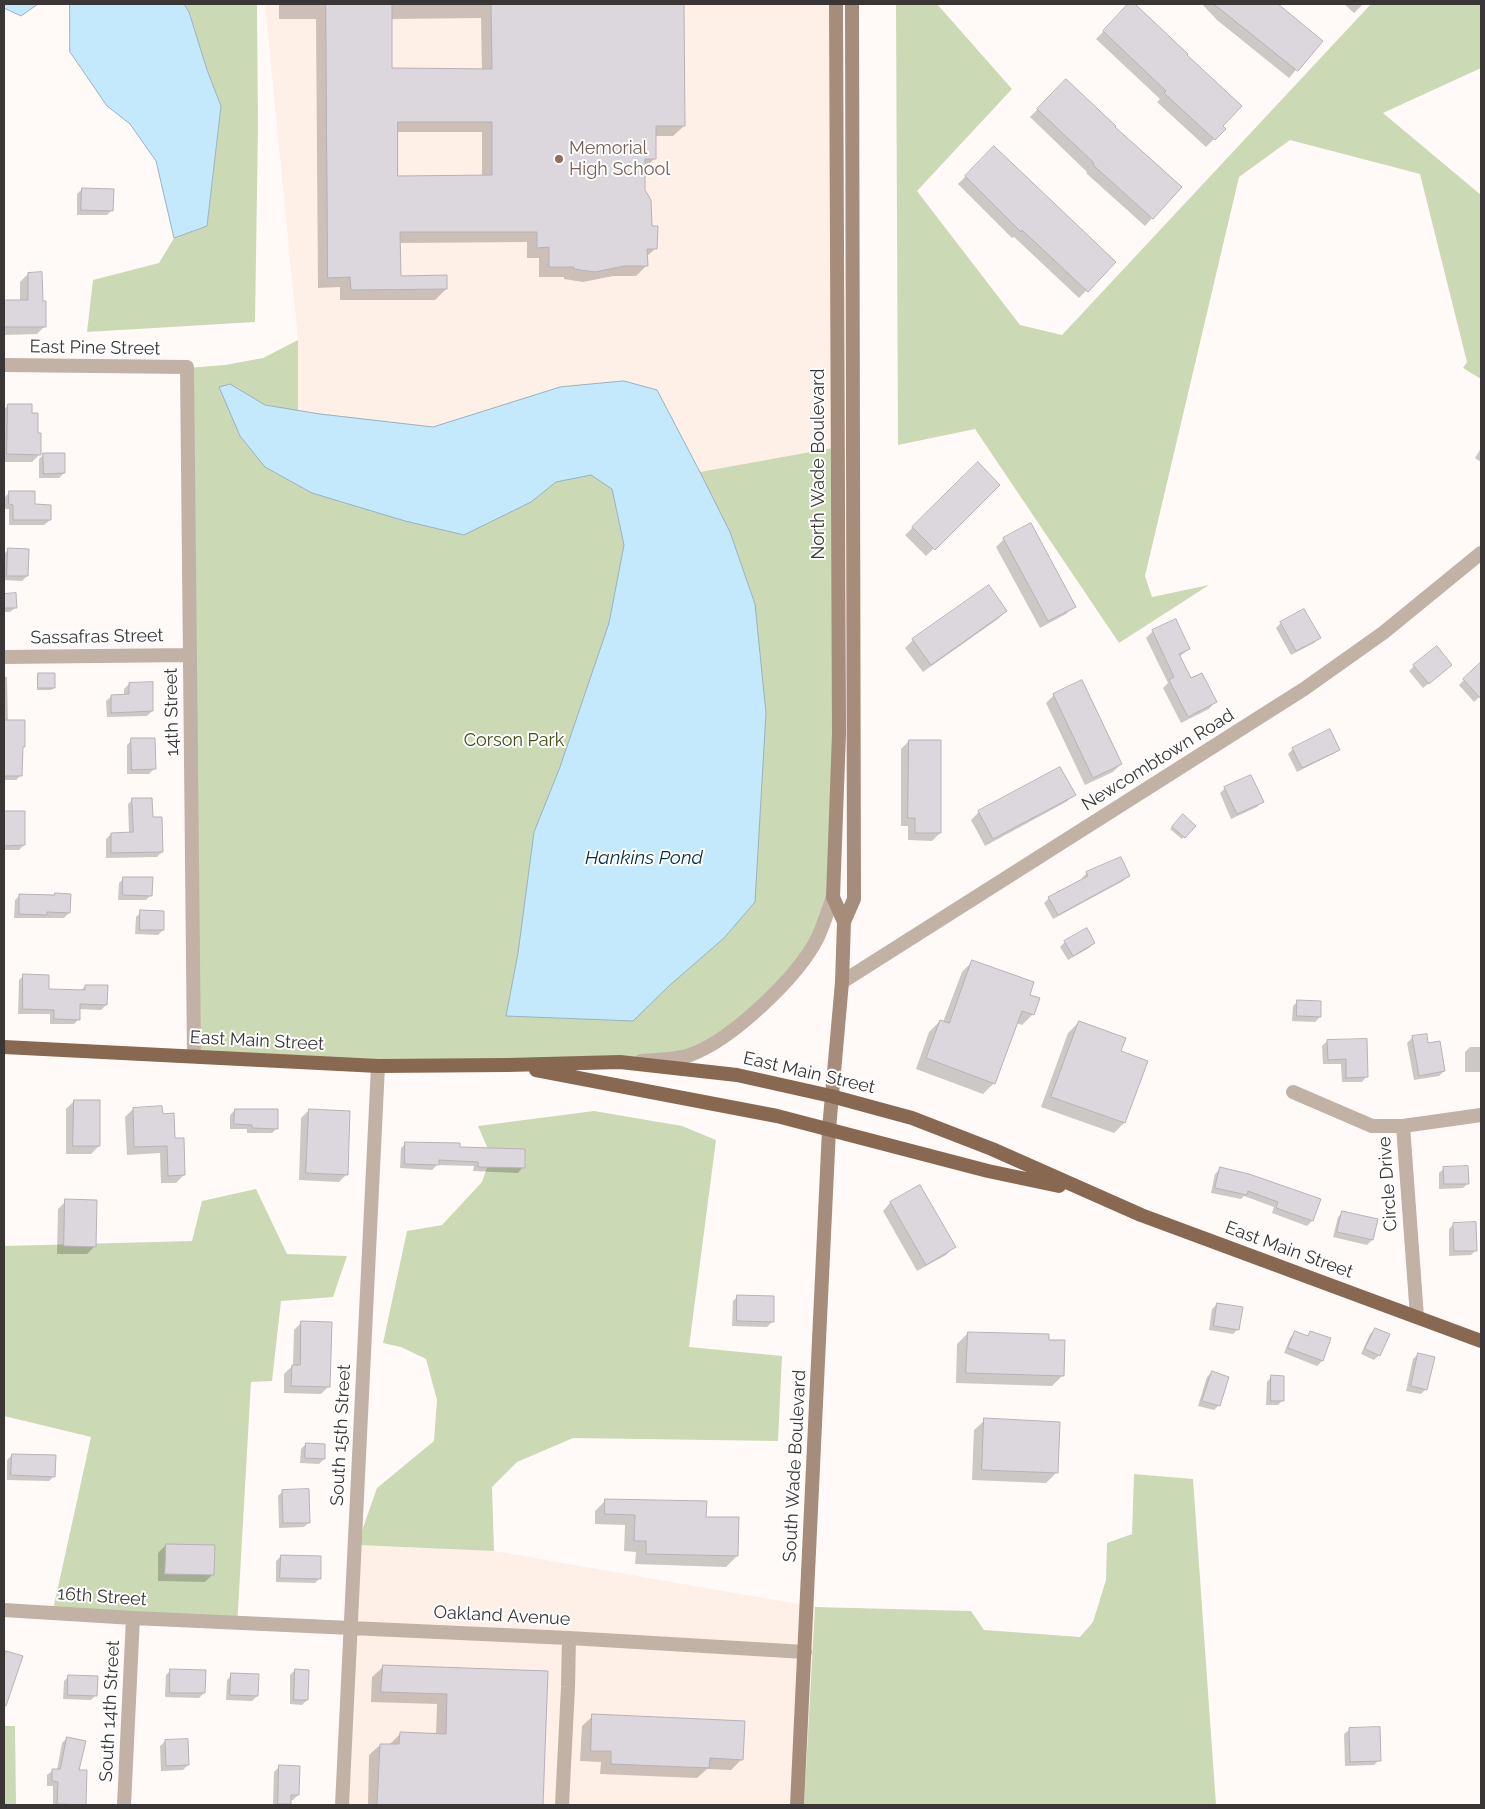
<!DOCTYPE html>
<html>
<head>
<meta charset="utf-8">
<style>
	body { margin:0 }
	#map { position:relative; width:1485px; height:1809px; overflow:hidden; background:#fffaf8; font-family:Raleway,sans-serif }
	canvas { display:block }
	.frame { position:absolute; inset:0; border:5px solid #393635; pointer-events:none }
</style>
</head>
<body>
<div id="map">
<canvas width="1485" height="1809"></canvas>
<div class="frame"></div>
</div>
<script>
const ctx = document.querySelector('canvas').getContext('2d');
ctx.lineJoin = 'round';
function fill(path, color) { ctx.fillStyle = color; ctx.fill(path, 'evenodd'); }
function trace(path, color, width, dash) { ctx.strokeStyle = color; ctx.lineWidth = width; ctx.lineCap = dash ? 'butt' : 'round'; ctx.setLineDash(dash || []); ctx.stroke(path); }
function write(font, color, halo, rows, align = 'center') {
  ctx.font = font + ' Raleway,sans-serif'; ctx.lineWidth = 4; ctx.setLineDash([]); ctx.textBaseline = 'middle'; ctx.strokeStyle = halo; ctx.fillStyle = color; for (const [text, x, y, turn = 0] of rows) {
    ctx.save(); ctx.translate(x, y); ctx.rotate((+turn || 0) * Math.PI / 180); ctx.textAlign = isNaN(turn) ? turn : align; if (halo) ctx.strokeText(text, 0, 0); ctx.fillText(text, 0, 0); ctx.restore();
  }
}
fill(new Path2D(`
	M265,4h571l2,443 -138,25 -43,-81 -97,-4 -127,40 -135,-16v-71z
	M357,1545l137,6 321,56 -11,198h-460z`), '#feefe7');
fill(new Path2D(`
	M184,4h73l1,122 -3,196 -168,10 6,-52 66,-17 15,-25 33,-12 14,-120 -14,-36 -18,-58z
	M896,4h41l75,85 -95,102 103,134 42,10 309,-331h110v64l-98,45 98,82v184l-18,-11 4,-6 -47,-188 -130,-34 -51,37 -94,399 7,21 57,-12 -90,58 -144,-214 -77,16z
	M298,340v71l135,16 127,-40 64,-6 33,9 43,82 138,-25 -5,450 -15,39 -74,87 -55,32 -119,8 -376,-7 -7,-688 38,-3 38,-7z
	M594,1111l88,15 34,14 -27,207 93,9 -4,85 -205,-3 -56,24 -25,25 2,64 -137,-6 20,-57 57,-47 3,-41 -11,-41 -25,-12 -18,-4 24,-112 35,-6 40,-43 9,-26 -13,-30z
	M256,1189l31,65 60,2 -14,41 -52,4 -9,80 -21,1 -14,245 -186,-8 40,-182 -87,-21v-170l188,-5 10,-40z
	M1134,1474l59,5 23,326h-412l11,-198 156,4 13,19 96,7 13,-15 13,-42 1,-37 25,-9z
	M4,1726h11l1,79h-12z`), '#ccd9b5');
const water = new Path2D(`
	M4,4h34l-17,12 -17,-8z
	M70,4h114l5,8 18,58 14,36 -14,120 -33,12 -18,-77 -26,-37 -23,-18 -37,-54z
	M624,381l33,9 43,82 30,60 25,72 11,109 -11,189 -31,36 -54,47 -37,36 -127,-5 12,-63 16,-121 26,-65 49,-144 15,-78 -12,-56 -21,-14 -35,7 -25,20 -67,33 -59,-14 -93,-28 -47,-26 -25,-31 -21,-49 11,-3 35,21 55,9 113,13 127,-40z`);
fill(water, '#c4e8fc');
trace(water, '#9ab3c0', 1);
fill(new Path2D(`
	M279,4h404l1,122 -11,10h-19l1,22 -11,11v21l12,58 -10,9 1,8 -11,11h-23l-30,6 -19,-3v-2h-25v-19h-12v-16l-128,1 1,35 46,11 -11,11h-95v-13l-22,1 -2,-269h-37zM481,18l1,52h-92l1,-51zM397,132h85v45h-85z
	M1130,4h3l53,50 38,75 -18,18 -49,-45 3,-3 -64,-60z
	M1202,4h74l45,37 -32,37 -72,-58z
	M1344,4h19l-9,9z
	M1066,80l86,138 -7,8 -59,-53 1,-1 -57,-55z
	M994,148l120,114 -35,36 -65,-61 -2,1 -54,-54z
	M82,189l30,21 -5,5h-30v-21z
	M28,274l17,52 -8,8 -33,1v-33h16v-20z
	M8,405l23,9 9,40 -8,8h-28v-52z
	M1481,448v14l-6,-4z
	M44,454l20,19 -5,5h-20v-19z
	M978,464l20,21 -72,71 -21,-21z
	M10,492l24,14 16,14 -6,5h-35v-16h-4v-12z
	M1004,539l70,67 -8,8 -26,14 -44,-81z
	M8,550l19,26 -5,5 -18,-1v-26z
	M15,594l1,13 -6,5h-6v-17z
	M1006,611l-8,8 -75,53 -18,-24 8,-8z
	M1281,623l38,15 -5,5 -23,12 -15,-27z
	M1153,631l36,18 -10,8 12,23 24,22 -6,7 -28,14 -18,-35 5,-5 -22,-45z
	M1414,666l31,4 -22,18 -14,-17z
	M1476,668l5,6v21l-7,7 -15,-17z
	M39,674l15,14 -3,2h-14v-14z
	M4,677h3l1,44 16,25 -3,3v26l-5,5h-12z
	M1081,682l40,82 -8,8 -28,13 -39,-82 8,-8z
	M129,684l23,27 -5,5 -40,1 -1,-16 6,-5h12v-7z
	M132,740l22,29 -5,5h-22v-29z
	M909,741l31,92 -8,8 -24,-1v-14h-7v-77z
	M1293,749h45l-5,5 -36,18 -9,-18z
	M1225,788l37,14 -5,5 -26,12 -11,-26z
	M1074,795l-8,7 -81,44 -14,-26 8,-8z
	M133,799l29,53 -5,5 -51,1v-19l5,-5h18l-1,-30z
	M4,812h20v33l-5,5h-15z
	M1183,816l11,10 -12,13 -12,-10z
	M1087,873l41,3 -5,5 -70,38 -9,-16 5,-5 34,-18 -1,-2z
	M124,878l27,17 -5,5h-28l1,-17z
	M20,895l49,18 -5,5h-50l1,-18z
	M141,912l22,18 -5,5 -23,-1 1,-17z
	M1065,942l29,1 -5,5 -21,12 -8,-13z
	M973,961l55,34 5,19 -11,11 -6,-2 -22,60 -11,11 -67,-25 13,-37 11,-11 3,1 19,-50z
	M24,975l24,15 32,2 5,-6 21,19 -5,5 -22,-1v10l-5,5h-24v-10h-32l1,-34z
	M1298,1001l22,16 -5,5 -23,-1 1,-15z
	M1079,1022l41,30 4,71 -10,10 -73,-26 27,-74z
	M1412,1038l15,7 17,26 -5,5 -25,4 -7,-37z
	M1327,1041l40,35 -5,6h-20l-1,-18h-18l-1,-18z
	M1470,1047h11v25h-16v-20z
	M74,1101l25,45 -8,8h-25v-45z
	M133,1109l28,6 13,25 10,35 -8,8h-15l-1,-30 -33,2 -2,-38z
	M235,1110l42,18 -5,5h-25v-4h-17v-14z
	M309,1110l38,64 -8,8 -40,-2 2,-62z
	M406,1143l53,5 64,19 -5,6 -45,-2 1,-5 -37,-1 -5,5 -32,-2 1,-20z
	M1444,1168l24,15 -5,5 -24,1v-16z
	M1220,1169l92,52 -5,5 -35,-13 2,-6 -30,-11 -3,3 -30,-6 4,-19z
	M919,1186l35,61 -8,8 -29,16 -34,-60 7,-8z
	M66,1201l29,45 -8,8h-30l1,-45z
	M1343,1212l34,8 -5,20 -5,5 -34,-8 5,-20z
	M1454,1224l22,26 -5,5 -22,1v-27z
	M738,1296l34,26 -5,5 -35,-1 1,-25z
	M1217,1304l21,25 -5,5 -24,-4 3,-21z
	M302,1322l27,64 -8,8 -37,-1v-19l9,-9 1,-35z
	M1375,1329l4,26 -5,5 -13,-6 9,-20z
	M1311,1332l19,7 -8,22 -5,5 -33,-13 6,-15 5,-5 11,4z
	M968,1333l80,8 15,34 -11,11 -96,-3 1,-39z
	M1418,1354l8,35 -5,5 -15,-3 7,-32z
	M1212,1372l7,33 -5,5 -16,-4 9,-29z
	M1272,1376l11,24 -5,5h-12l1,-23z
	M985,1420l71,53 -10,10 -74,-3 2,-50z
	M306,1444l18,15 -5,5 -19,-1 1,-14z
	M12,1455l42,21 -5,5 -42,-1v-20z
	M283,1491l26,31 -5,5 -25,1 -1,-32z
	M606,1500l99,18 32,38 -11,11 -91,-3 1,-12 -12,-1 1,-26 -30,-1v-13z
	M166,1545l47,29 -8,8 -47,-1v-28z
	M281,1556l39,22 -5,5 -39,-1v-21z
	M383,1667l163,6 -4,132h-174l1,-50 11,-10 10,-1 10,-10 36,1 1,-31 -66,-2 1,-25z
	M171,1670l33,23 -5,5 -34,-1 1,-22z
	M295,1670l12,30 -5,5 -12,-1v-29z
	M232,1675l25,21 -5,5 -26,-1 1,-20z
	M69,1676l27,19 -5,5 -28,-1 1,-18z
	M593,1716l149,43 -11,11 -24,-1 -10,9 -97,-4 1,-12 -21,-1 2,-35z
	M1350,1729l29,31 -5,5 -29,1 -1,-32z
	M67,1738l10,33 7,34h-31v-19h-6v-11l6,-5h4l5,-27z
	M165,1741l23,24 -5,5 -22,1 -1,-25z
	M279,1767l19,28 -5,5h-3l-1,5h-16l1,-33z`), '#0003');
const building = new Path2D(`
	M326,4h66v64l100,1 -1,-65h193l1,122h-29v33h-11v31l6,10 1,26h6l-1,23h-10l1,17h-24l-29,6 -21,-3v-2h-25v-20l-12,1v-16h-137l1,44 46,-1v14l-96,1 -1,-13 -22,1zM398,122h94v53l-94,1z
	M1128,4h7l53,50 -1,1 55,51 -19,20 3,3 -11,11 -51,-47 2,-2 -63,-60z
	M1214,4h64l45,37 -25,30z
	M1066,79l50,47 -1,1 67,60 -29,32 -60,-54 1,-2 -57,-54z
	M994,146l122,116 -28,30 -66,-62 -1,2 -56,-56z
	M82,188l32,1 -1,22 -32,-1z
	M42,272l1,29h3v26h-42v-27h24v-27z
	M8,404h24v9h6v20h3v22l-34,-1z
	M43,453h22v20l-21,1z
	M978,462l22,23 -65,65 -23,-23z
	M9,491h26v13l16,1v15h-38v-15l-4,-1z
	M1031,523l45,84 -28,14 -45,-83z
	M8,548l21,1 -1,27h-21z
	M989,585l18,26 -76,54 -19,-26z
	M16,593l1,15h-13v-14z
	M1304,609l17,29 -25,13 -16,-29z
	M1176,619l14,30 -11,5 12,24 11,-5 15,29 -29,15 -19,-37 5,-3 -22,-47z
	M1437,646l15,19 -23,19 -16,-19z
	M1481,662v37l-18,-20z
	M38,673h17v15h-17z
	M1082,680l40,84 -29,14 -40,-84z
	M153,682v29l-42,2v-18l18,-1v-11z
	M4,720h21v27h-2l-1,29h-18z
	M1330,729l10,21 -38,18 -10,-20z
	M131,738h24l1,31 -24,1z
	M909,740h32v93h-26v-15h-7z
	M1060,767l16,28 -83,44 -15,-28z
	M1251,775l13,27 -27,12 -13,-27z
	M132,798h20l1,19h9l1,35 -52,1v-20l22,-1z
	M4,811h21v34l-21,1z
	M1183,814l13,12 -11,12 -13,-11z
	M1121,857l9,19 -72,39 -10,-18 40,-21 -2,-4z
	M123,877h30l-1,19 -29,-1z
	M55,893l16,1 -1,19 -23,-1v3l-28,-1v-20l35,1z
	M140,910l24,1v19h-24z
	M1087,928l8,15 -22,13 -9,-15z
	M972,960l62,22 -4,13 10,3 -6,17 -12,-4 -27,73 -69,-26 14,-38 9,3z
	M23,974l26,1v14l36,1v-5h23l-1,20 -27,-1v16l-26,-1v-9l-31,-1z
	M1297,1000l24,1v16l-24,-1z
	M1079,1021l47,17 -5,13 27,10 -23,62 -74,-26z
	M1427,1034l1,9 12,-2 5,30 -26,5 -7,-40z
	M1367,1039l1,38 -22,1v-19l-18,1 -1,-20z
	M74,1100h26v46h-27z
	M162,1106l1,8 11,-1 1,25h9l1,37 -17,1 -1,-30 -33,1 -1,-39z
	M235,1109h43v20l-26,-1v-3l-18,-1z
	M309,1109l41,2 -2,64 -42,-2z
	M405,1142l55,1v4l65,2v19l-47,-1v-5l-39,-2v5l-34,-1z
	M1468,1166l1,18h-25l-1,-17z
	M1220,1167l29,7 72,25 -8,22 -37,-13 2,-6 -30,-11 -1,4 -32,-7z
	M920,1185l36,62 -30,18 -36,-63z
	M65,1199l32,1 -1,47 -32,-1z
	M1342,1211l36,8 -5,21 -36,-8z
	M1476,1222l1,29h-23l-1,-28z
	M737,1295l37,1v26l-37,-1z
	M1217,1303l26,4 -4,23 -25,-4z
	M301,1321l31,1 -2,65 -39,-1 1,-21h8z
	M1375,1328l15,6 -10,22 -15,-7z
	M1295,1331l13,5 2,-5 21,7 -8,23 -35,-13z
	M968,1332l81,2v6h16l-1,36 -98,-3z
	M1418,1353l17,4 -8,33 -16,-4z
	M1212,1371l17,6 -9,29 -18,-5z
	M1271,1375l13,1v25h-13z
	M984,1418l76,4 -2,51 -76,-3z
	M306,1443l19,1v15l-20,-1z
	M12,1454l44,1 -1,22 -44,-2z
	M309,1489l1,34h-27l-1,-33z
	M605,1499l102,2 -1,16h33l-1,39 -92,-2v-13h-12l1,-26 -30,-1z
	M166,1544l49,1 -1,30 -49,-1z
	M281,1555l40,1v23l-41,-1z
	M6,1651l17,5 -17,50 -2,-1v-47z
	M383,1665l165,6 -5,134h-166l3,-61h19l1,-12 46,2 1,-40 -66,-2z
	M170,1669l36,1 -1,23h-35z
	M295,1669l14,1 -1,30h-14z
	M231,1673l28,1 -1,22 -28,-1z
	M68,1675l30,1 -1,20 -29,-1z
	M592,1714l153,7 -2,39 -33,-2 -1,10 -98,-4v-13h-20z
	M1380,1727l1,34 -31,1 -1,-34z
	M67,1737l19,4 -7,29h8l-1,35 -29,-1 1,-22 -6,-1v-12h8z
	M188,1739l1,26 -23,1 -1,-26z
	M279,1765l21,1 -1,29h-8v9h-13z`);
fill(building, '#dbd7dd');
trace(building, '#b7b2b8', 1);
trace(new Path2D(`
	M4,365l183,2 7,689
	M4,657l186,-2
	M1293,1092l79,34h31l78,-11
	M1403,1126l14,191
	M4,1610l129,8 436,20 236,14
	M124,1805l9,-187
	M342,1805l36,-739
	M562,1805l6,-118 1,-49`), '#c2b1a5', 14);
trace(new Path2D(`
	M842,982l462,-293 79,-56 98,-80
	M641,1061c15,-1 34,-1 49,-6 42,-15 109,-79 128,-118 6,-13 10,-27 15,-40`), '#c2b1a5', 14);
trace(new Path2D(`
	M836,4l3,730 -6,163 11,25
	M797,1805l32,-676 13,-147 2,-60 10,-23 -2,-895`), '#a68d7b', 14);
trace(new Path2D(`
	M4,1047l374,19 130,-1 112,-3 117,13 94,21 81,22 80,31 149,66 340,126
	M536,1070l241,46 211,55 71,15`), '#886851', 14);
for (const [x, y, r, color] of [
	[559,159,5,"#8d6e63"]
]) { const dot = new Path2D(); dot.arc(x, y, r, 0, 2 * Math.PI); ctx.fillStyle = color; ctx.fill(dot); trace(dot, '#fff', 2); }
write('18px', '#785e54', '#fff', [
	["Memorial",569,149],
	["High School",569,170]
], 'left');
write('18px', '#393635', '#fff', [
	["East Pine Street",95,348,1],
	["North Wade Boulevard",819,464,-90],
	["Sassafras Street",97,637,-1],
	["14th Street",172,712,-91],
	["Newcombtown Road",1158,760,-32],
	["East Main Street",257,1041,3],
	["East Main Street",809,1073,13],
	["Circle Drive",1388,1184,-94],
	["East Main Street",1289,1250,20],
	["South 15th Street",341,1435,-87],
	["South Wade Boulevard",795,1466,-87],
	["16th Street",102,1597,4],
	["Oakland Avenue",502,1616,3],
	["South 14th Street",110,1711,-87]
]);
write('18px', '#3e4e0f', '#fff', [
	["Corson Park",514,741]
]);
write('italic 19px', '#062f40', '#fff', [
	["Hankins Pond",644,858]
]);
</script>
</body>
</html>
